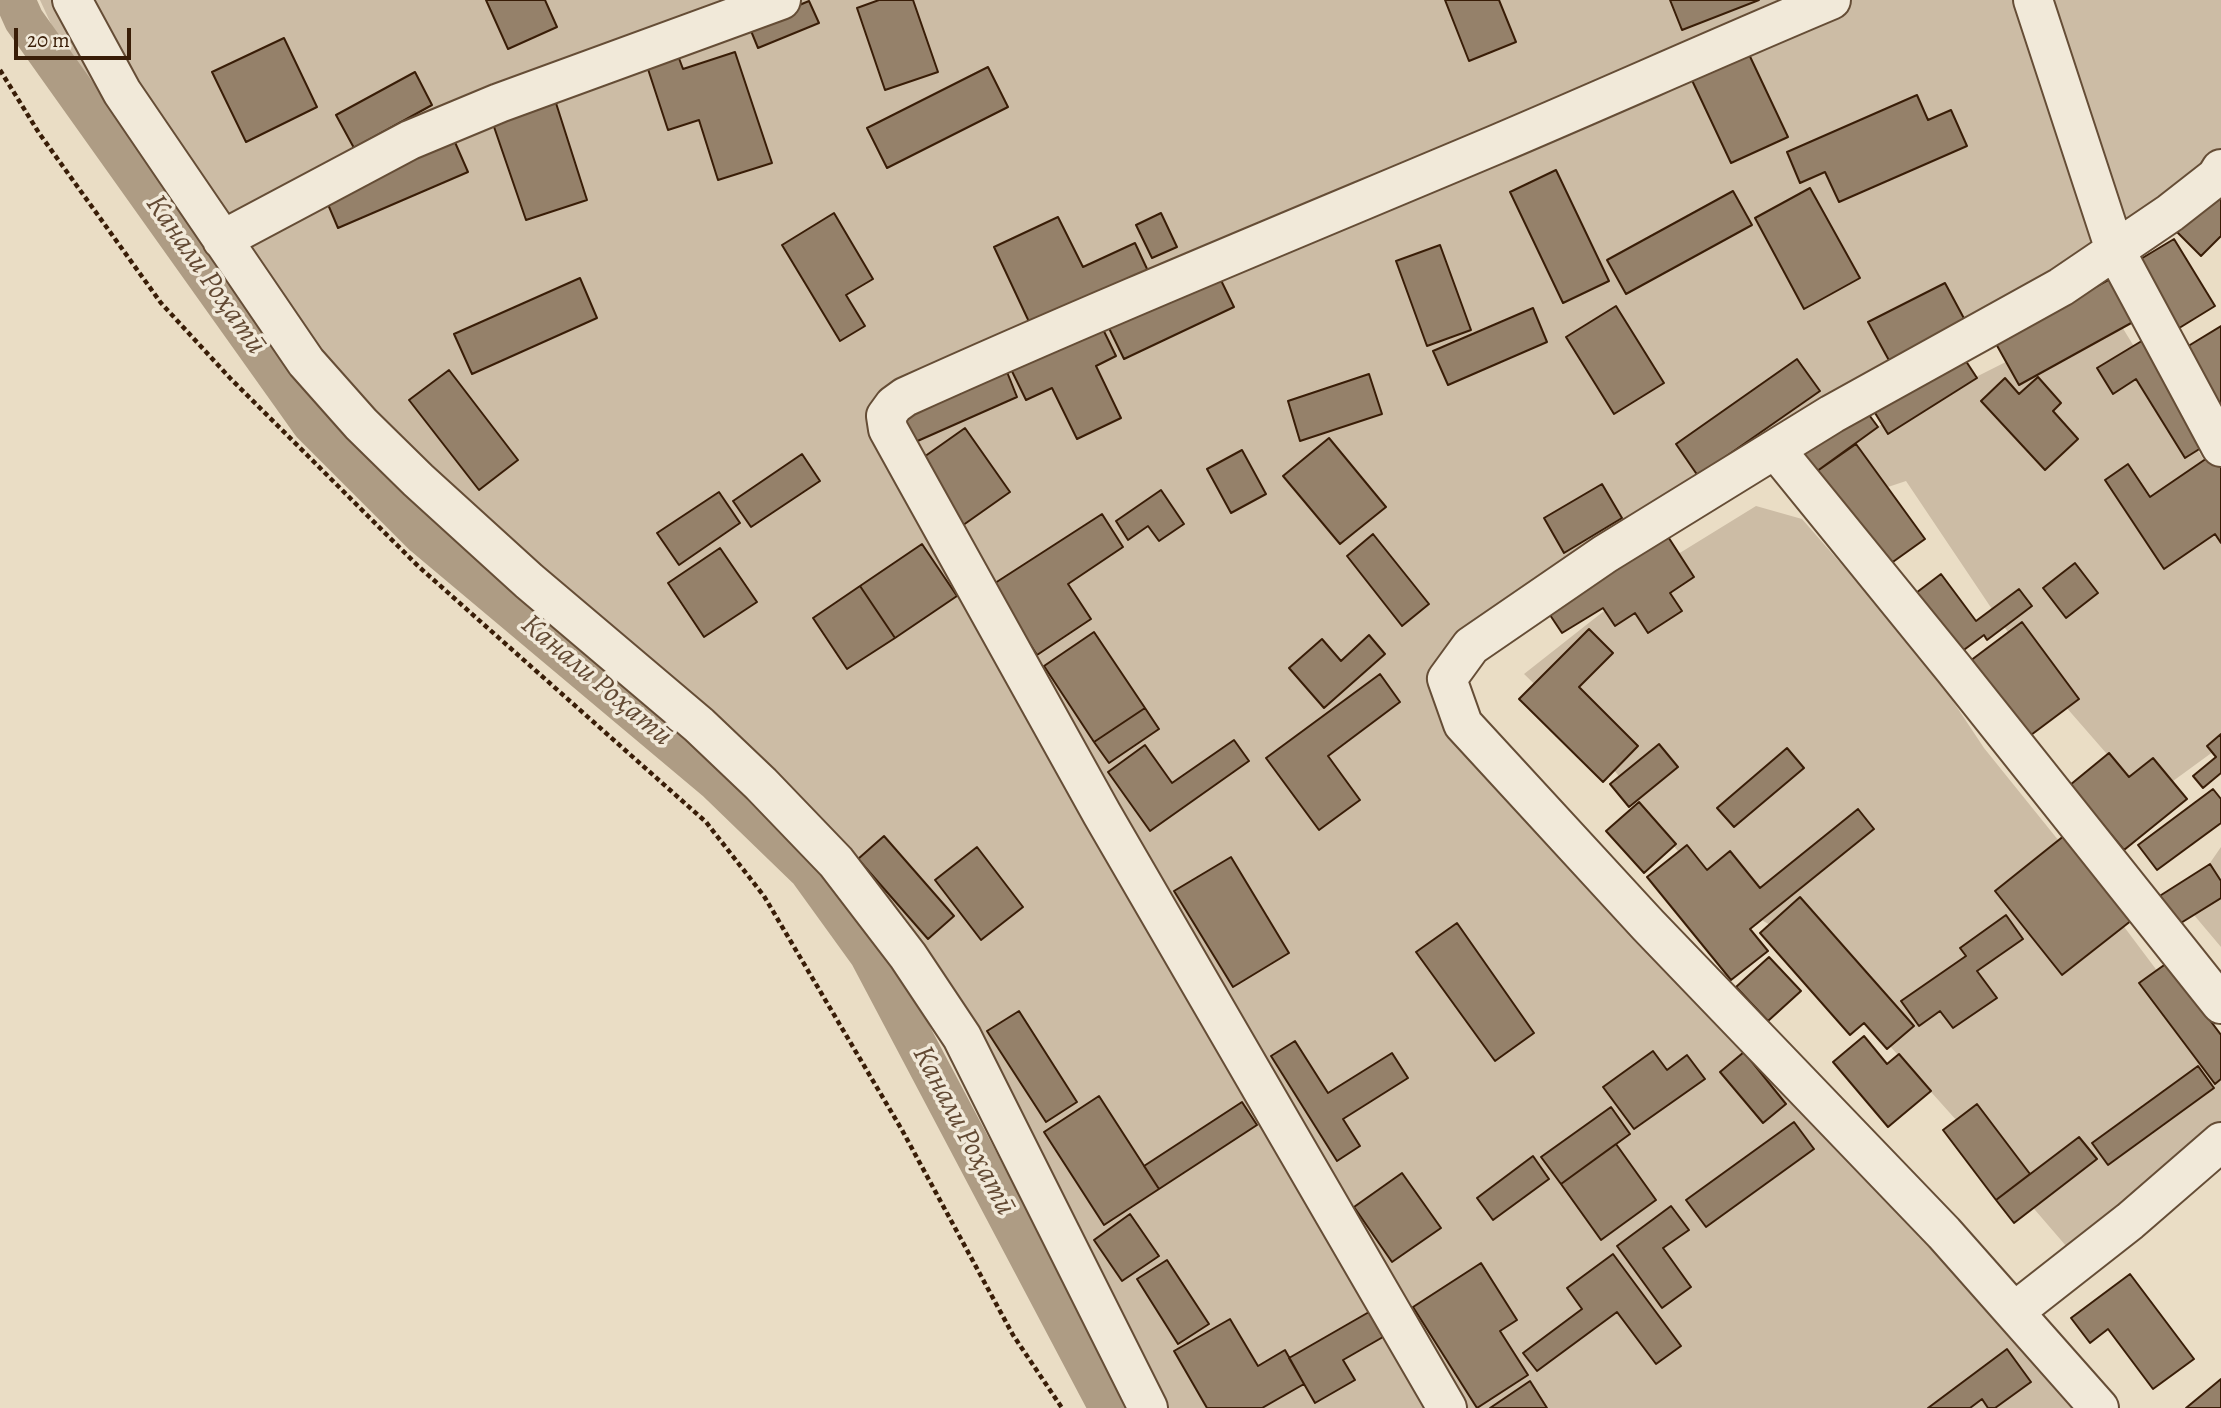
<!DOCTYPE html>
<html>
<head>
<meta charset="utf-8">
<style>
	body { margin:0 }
	#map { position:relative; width:2221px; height:1408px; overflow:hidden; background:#eaddc5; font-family:Alegreya,serif }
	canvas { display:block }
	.scale { position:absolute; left:14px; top:28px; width:117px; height:32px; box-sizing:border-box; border:4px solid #391d07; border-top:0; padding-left:9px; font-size:21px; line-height:24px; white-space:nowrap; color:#391d07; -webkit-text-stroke:5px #f1e9d9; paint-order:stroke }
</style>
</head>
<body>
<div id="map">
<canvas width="2221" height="1408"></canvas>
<div class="scale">20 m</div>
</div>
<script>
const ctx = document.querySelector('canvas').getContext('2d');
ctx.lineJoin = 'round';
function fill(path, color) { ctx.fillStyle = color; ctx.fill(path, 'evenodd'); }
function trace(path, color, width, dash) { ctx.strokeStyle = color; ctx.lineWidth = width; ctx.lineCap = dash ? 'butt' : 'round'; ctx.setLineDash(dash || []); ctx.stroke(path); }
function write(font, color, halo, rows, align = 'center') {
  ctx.font = font + ' Alegreya,serif'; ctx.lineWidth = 7; ctx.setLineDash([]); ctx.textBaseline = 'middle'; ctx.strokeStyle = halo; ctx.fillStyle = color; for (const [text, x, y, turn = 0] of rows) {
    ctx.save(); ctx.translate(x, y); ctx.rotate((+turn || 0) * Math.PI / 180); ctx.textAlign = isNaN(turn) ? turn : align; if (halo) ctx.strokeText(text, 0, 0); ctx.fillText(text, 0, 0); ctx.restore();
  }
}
fill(new Path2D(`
	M40,0h2181v169l-774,510 652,729h-965l-181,-350 -38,-63 -87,-128 -144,-138 -332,-285 -76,-95 -74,-107 -139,-192z
	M2111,309l110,179v258l-74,54 -102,-117 -45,-62 -94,-140 -39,13 -32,-46z
	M1756,506l46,13 125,143 57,86 87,108 126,168 24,27v91l-142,119 -87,-101 -198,-221 -87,-51 -123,-156 -60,-58 146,-115z
	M2221,847v100l-38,-45z`), '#ccbca5');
trace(new Path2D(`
	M15,0l9,20 287,403 113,113 292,245 93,90 60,83 240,454`), '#ae9c84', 40);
const building = new Path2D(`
	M486,0h59l12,27 -49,22z
	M879,0h34l25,72 -53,18 -28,-82z
	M1445,0h54l17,42 -47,19z
	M1670,0h89l-77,30z
	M809,1l10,22 -61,25 -9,-22z
	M284,38l33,69 -71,35 -34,-70z
	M1746,48l42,89 -57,26 -42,-89z
	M735,52l37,111 -54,17 -19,-60 -31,10 -22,-67 31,-10 6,16z
	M988,67l20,40 -121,61 -20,-40z
	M415,72l17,33 -78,43 -18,-33z
	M1917,95l11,25 23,-10 16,36 -128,56 -14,-30 -25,11 -13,-31z
	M555,100l32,100 -61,20 -34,-99z
	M454,140l14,32 -130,56 -14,-33z
	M1556,170l53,111 -46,22 -53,-111z
	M2221,183v53l-20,20 -26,-26z
	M1810,188l50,90 -56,31 -49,-91z
	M1733,191l19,34 -126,69 -19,-34z
	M834,213l39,66 -27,16 19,31 -25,15 -58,-96z
	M1161,213l16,34 -25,11 -16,-33z
	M1058,217l25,50 52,-24 13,28 -117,55 -37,-79z
	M2174,239l41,67 -39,24 -42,-67z
	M1440,245l31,85 -44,16 -31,-85z
	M1215,268l19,39 -110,52 -19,-39z
	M580,278l17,40 -125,56 -18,-40z
	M2110,279l23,43 -114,63 -24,-43z
	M1945,283l22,41 -76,40 -23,-42z
	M1616,306l48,77 -50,31 -48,-77z
	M1533,308l14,34 -99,43 -15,-34z
	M1097,317l19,39 -20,10 25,52 -44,21 -25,-51 -26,12 -19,-39z
	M2221,326v81l-36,-59z
	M2145,339l64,104 -24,15 -49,-79 -23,15 -16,-26z
	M1960,352l17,26 -89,56 -16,-26z
	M1797,359l23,32 -122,85 -22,-32z
	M1005,367l12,30 -104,46 -13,-29z
	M449,370l69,90 -39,30 -70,-90z
	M1369,374l13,40 -82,27 -12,-40z
	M2038,377l23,26 -8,8 25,28 -33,31 -64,-69 24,-23 14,16z
	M1861,404l17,23 -65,47 -16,-23z
	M965,428l45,64 -51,36 -45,-64z
	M1329,438l57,69 -46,37 -57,-68z
	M1856,444l69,95 -42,30 -70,-95z
	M1242,450l24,44 -35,19 -24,-44z
	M802,454l18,27 -69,46 -18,-26z
	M2213,454l8,11v78l-6,-9 -51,35 -59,-89 23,-16 22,33z
	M1602,484l20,34 -58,35 -20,-35z
	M1161,490l23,34 -25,17 -11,-15 -20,14 -12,-19z
	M719,492l21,31 -61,42 -22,-32z
	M1102,514l21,33 -55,37 23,35 -54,36 -45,-70z
	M1665,532l29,45 -24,16 12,18 -34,22 -13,-20 -20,13 -12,-18 -41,25 -16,-24z
	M1373,534l56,70 -27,22 -55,-70z
	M922,544l35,52 -62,42 -35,-52z
	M720,548l37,54 -53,35 -36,-54z
	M2075,563l23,30 -32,25 -23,-30z
	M1941,574l35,47 43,-32 13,17 -45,34 -3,-5 -27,20 -45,-59z
	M860,586l35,52 -48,31 -34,-51z
	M2022,622l57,77 -52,39 -57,-77z
	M1589,629l24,24 -34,34 59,59 -35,36 -84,-83z
	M1094,632l51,76 -51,34 -50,-76z
	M1369,635l16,19 -61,54 -35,-40 33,-29 19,22z
	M1380,674l20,28 -72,54 32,44 -41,30 -53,-72z
	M1145,708l14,21 -50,34 -15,-21z
	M2221,734v39l-18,15 -10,-12 23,-19 -9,-11z
	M1234,740l15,21 -99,70 -42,-59 37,-27 27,38z
	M1659,744l19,23 -49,40 -19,-23z
	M1787,748l17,20 -70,59 -17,-19z
	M2109,753l20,24 24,-19 34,41 -63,51 -54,-65z
	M2213,789l8,10v24l-64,47 -19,-25z
	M1639,802l37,42 -32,29 -38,-42z
	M1858,809l16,20 -124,100 18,22 -37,29 -84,-103 40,-32 20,25 23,-19 30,37z
	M2065,835l67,85 -70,55 -67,-84z
	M884,836l70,80 -26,23 -70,-80z
	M977,847l46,60 -42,33 -46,-60z
	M1231,857l58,96 -56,34 -59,-96z
	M2210,864l11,17v17l-45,28 -18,-29z
	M1800,897l114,129 -27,23 -23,-26 -14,12 -90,-102z
	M2006,915l17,24 -46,32 20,27 -44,30 -13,-17 -21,15 -18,-25 65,-45 -6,-8z
	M1457,923l77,110 -39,28 -79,-109z
	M1769,957l32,34 -33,30 -32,-34z
	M2167,963l54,72v44l-6,5 -76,-101z
	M1019,1011l58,91 -31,20 -59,-91z
	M1864,1036l23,28 12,-10 32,37 -43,36 -55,-65z
	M1295,1041l33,52 64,-40 16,25 -65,41 17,27 -23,15 -66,-105z
	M1653,1051l14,19 20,-15 18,24 -71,50 -31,-42z
	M1744,1052l42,52 -23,19 -43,-51z
	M2198,1066l16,22 -106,77 -16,-22z
	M1099,1096l60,93 -55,36 -60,-93z
	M1242,1102l15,23 -98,64 -15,-23z
	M1977,1104l53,70 -34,26 -53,-70z
	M1611,1107l19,27 -69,50 -20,-27z
	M1794,1122l20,27 -108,78 -20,-27z
	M2079,1137l18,22 -83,64 -18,-23z
	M1616,1144l40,56 -55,40 -40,-56z
	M1533,1156l16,23 -56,41 -16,-22z
	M1402,1173l39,55 -49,34 -38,-55z
	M1671,1206l18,24 -26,18 28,39 -29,21 -45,-62z
	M1130,1214l29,42 -37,25 -28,-41z
	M1613,1254l68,92 -25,18 -39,-52 -80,59 -14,-18 59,-44 -15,-21z
	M1167,1260l42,64 -31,20 -41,-65z
	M1481,1263l36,57 -17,11 28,44 -51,33 -64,-101z
	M2130,1274l64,85 -41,30 -45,-60 -18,14 -19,-25z
	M1369,1312l14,25 -40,23 12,20 -40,23 -26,-45z
	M1230,1319l28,47 27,-16 19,34 -42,24h-55l-33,-57z
	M2007,1349l24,33 -36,26h-7l-6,-9 -12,9h-42z
	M2221,1379v29h-35z
	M1530,1381l17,27h-57z`);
fill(building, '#95816a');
trace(building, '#391d07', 2);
const minor = new Path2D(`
	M72,0l50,92 184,270 55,62 57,56 111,101 170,144 62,59 75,78 72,94 54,81 186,371
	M2033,0l82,250 106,197
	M222,240l188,-100 89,-37 282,-103
	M1775,449l179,220 267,335
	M2014,1312l116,-91 91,-79
	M1447,1408l-345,-594 -188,-338 -26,-47 -2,-13 8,-11 11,-8c195,-88 393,-169 590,-252 113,-48 224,-98 336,-145
	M2099,1408l-155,-175 -296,-308 -185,-201 -16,-45 24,-33 134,-92 227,-140 229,-127 109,-74 46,-36 5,-8`);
trace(minor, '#654d36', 42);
trace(new Path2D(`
	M0,70l39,63 122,170 69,75 188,188 288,256 58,74 138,234 111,205 49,73`), '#391d07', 4.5, [5, 3.5]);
trace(minor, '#f1e9d9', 38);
write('italic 30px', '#624933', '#f1e9d9', [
	["Канали Роҳатӣ",205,275,55],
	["Канали Роҳатӣ",596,681,40],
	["Канали Роҳатӣ",963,1131,62]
]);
</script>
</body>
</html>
